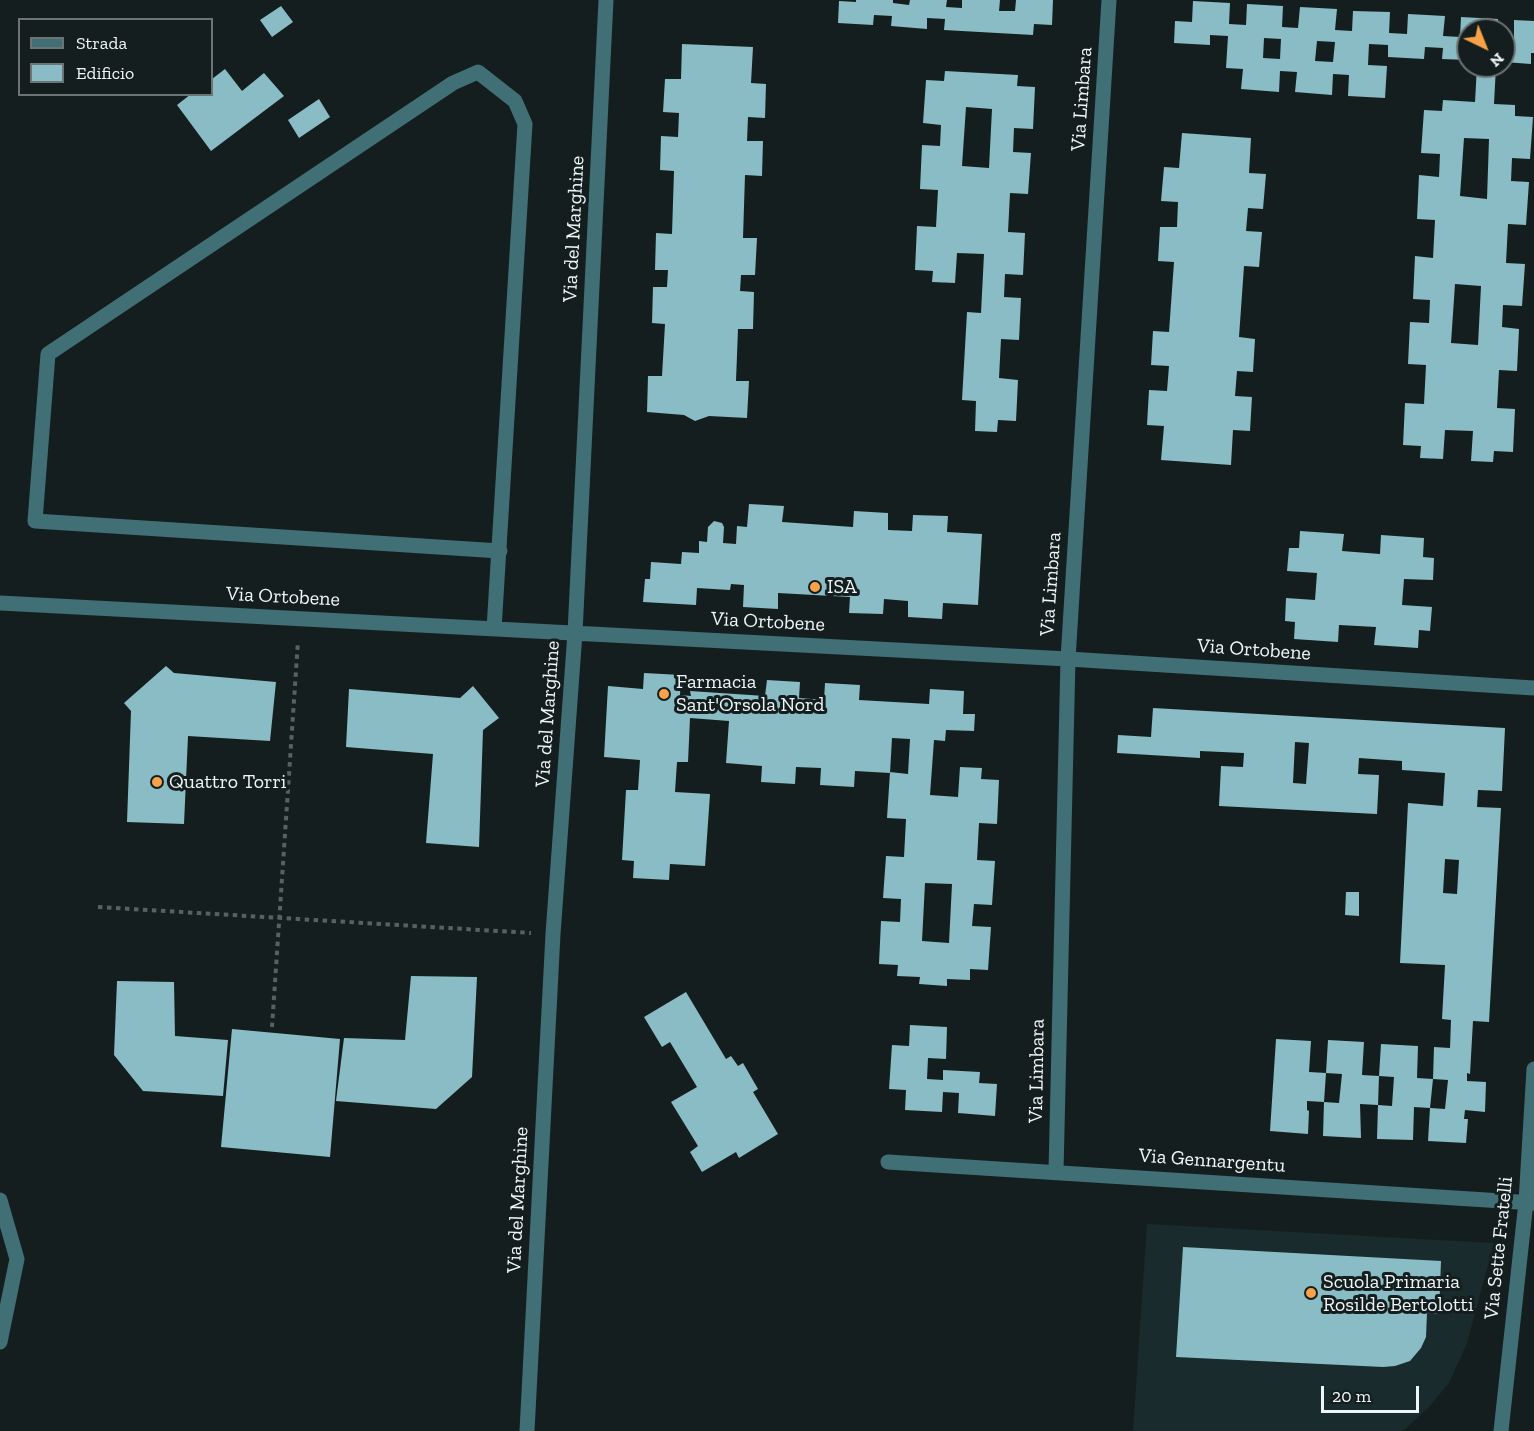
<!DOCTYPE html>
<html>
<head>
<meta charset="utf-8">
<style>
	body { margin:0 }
	#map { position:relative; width:1534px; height:1431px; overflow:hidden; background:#151e1f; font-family:"Zilla Slab",serif }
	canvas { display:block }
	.legend { position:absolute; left:18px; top:18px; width:195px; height:78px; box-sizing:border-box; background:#151e1f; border:2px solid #6c7475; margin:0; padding:8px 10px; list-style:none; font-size:18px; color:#eff6f7 }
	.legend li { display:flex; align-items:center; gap:12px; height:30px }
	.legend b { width:30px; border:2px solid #6c7475 }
	.north { position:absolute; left:1456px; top:18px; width:60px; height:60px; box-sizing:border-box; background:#151e1f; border:2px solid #6c7475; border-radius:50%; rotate:137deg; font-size:16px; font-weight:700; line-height:24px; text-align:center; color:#eff6f7 }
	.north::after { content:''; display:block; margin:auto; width:21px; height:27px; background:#f7a149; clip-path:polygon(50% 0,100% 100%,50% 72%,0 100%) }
	.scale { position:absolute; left:1321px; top:1386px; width:98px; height:27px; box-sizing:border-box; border:3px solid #eff6f7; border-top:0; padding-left:8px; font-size:18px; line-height:21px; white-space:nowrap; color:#eff6f7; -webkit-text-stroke:4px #151e1f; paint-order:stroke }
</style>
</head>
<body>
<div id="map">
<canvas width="1534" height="1431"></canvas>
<ul class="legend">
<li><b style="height:8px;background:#416f76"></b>Strada</li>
<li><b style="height:16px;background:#89bcc4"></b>Edificio</li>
</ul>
<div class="north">N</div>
<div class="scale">20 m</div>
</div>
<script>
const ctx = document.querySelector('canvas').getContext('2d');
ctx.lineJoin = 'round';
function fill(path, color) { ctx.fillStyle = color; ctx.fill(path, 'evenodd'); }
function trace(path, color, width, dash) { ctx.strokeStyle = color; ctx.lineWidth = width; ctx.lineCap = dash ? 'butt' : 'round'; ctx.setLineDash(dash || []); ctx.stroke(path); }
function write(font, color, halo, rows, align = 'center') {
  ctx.font = font + ' "Zilla Slab",serif'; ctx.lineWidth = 6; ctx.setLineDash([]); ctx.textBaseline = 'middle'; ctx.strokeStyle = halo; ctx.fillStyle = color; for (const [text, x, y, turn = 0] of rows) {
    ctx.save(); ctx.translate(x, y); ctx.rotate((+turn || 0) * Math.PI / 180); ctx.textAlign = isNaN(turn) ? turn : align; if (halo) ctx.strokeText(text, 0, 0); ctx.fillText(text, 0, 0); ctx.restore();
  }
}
fill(new Path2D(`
	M1147,1224l347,19 -27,100 -18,40 -20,24 -24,22 -4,2h-268z`), '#1a2b2d');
fill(new Path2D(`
	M856,0h37v3l16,2 1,-5h37l-1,7 16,1v-8h38l-1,11h16l1,-11h37l-1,25 -18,-1 -1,11 -89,-5 1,-11 -18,-1v11l-36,-3 1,-10 -18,-1 -1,10 -35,-2 1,-22 17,1z
	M1193,1l37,2 -1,21 17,1 1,-21 36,2 -1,21 16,1 2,-21 37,2 -2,21 17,1 1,-20 37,1 -1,21 18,1 1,-20 37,2 -2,20 17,1 1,-20 37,2v11h-30v30l-26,-1 1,-11 -18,-1 -1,12 -36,-2v-12l-19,-1 -1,21 19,1 -2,32 -37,-2 1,-21 -16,-1 -1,21 -37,-3 2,-20 -17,-1 -1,21 -38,-3 2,-20 -17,-1 2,-32 -18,-1v10l-36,-2 1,-22 17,1zM1264,38l17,1 -1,20 -17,-1zM1317,41l18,1 -2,20 -18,-1z
	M281,6l12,16 -21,15 -12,-17z
	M1514,20l20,1v32h-3v11l-27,-2v-21h10z
	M682,44l71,3 -2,36 15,1 -1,34 -17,-1 -1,24h16l-1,35 -17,-1 -2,63h14l-2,37h-14l-1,16 14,1 -1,37h-15l-2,52h13l-2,37 -38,-2 -14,5 -11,-6 -37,-3 1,-36h14l3,-52 -13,-1 1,-36h14l1,-17h-13l1,-37 16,1 2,-63 -14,-1 1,-34 17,1 1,-24 -16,-1 2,-33h16z
	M1477,66h19l-2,38 21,1v11l18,1 -3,42 -18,-1 -1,23 18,1 -3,43 -18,-1 -2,39 19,1 -3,42 -19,-1 -1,22 17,2 -2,42 -18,-1 -2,38 18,1 -2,43 -19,-1 -1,11 -22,-1 2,-30 -28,-1 -2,29 -23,-1 1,-12 -18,-1 2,-42 19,1 2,-39 -18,-1 2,-42 19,1 1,-23 -17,-1 2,-43 18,2 2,-38 -18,-1 2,-44 20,2 1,-23 -19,-1 3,-43 18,1 1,-11 32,2zM1464,138l25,1 -2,60 -27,-3zM1455,284l26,2 -3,59 -27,-2z
	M225,69l17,22 22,-18 20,23 -73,55 -34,-46 14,-11h21v-15z
	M945,71l73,4 -1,11 18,1 -2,42 -19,-1 -1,24 18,1 -3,41 -18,-1 -2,39 17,1 -2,42 -18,-1 -1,23 17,1 -2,42 -18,-1 -2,39 19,2 -2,41 -18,-1 -1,12 -22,-1 1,-30 -14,-1 5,-88 14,1 3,-59 -27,-1 -2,30 -23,-1 1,-11 -18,-1 2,-44 19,1 2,-37 -18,-1 2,-44 18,1 1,-21 -18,-2 3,-43 18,1zM966,107l26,2 -3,59 -27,-2z
	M319,99l11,18 -31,21 -11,-18z
	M1182,133l69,5 -2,35 17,1 -3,35 -15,-1 -2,23 16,1 -3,35 -15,-1 -5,71 16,2 -2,33 -16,-1 -2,25 17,1 -2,34 -17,-1 -2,35 -70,-5 3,-34 -17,-1 2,-35 18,1 2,-25 -18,-1 2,-34 16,1 5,-70 -16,-1 2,-34h17l1,-25 -17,-1 3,-34 15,1z
	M749,504l35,2 -2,16 71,5 1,-16 34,2v17l24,1 1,-16 35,1 -1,16 35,2 -4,71 -35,-2 -1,16 -34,-2v-16l-24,-2 -1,15 -34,-1 1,-16 -72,-4v16l-35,-2 1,-22 -13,-1 -1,6 -33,-2 -1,17 -53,-3 2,-23h5l1,-17 30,2 1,-12 17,1v-12l8,1 1,-15 6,-6 8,2 2,4 -1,16 13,1 1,-18 10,1z
	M1300,531l44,3 -2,17 38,3 1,-19 43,3 -1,19 11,1 -1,22 -29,-1 -2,26 30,2 -2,24 -11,-1 -1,18 -44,-3 2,-18 -37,-2 -1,17 -44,-3 1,-17 -10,-1 1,-23 29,2 2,-27 -30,-2 2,-23h10z
	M166,666l8,7 102,9 -6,59 -82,-5 -4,88 -57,-2 4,-111 -7,-8z
	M644,673l37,2 -1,20 11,1 -1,-5 75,5 2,-16 33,2 -1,16 25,2 1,-17 35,2 -1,15 70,4 1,-15 34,2 -1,23h12l-1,17 -28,-1 -1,11 -11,-1 -4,55 28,2 2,-30 22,1 -1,11 18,1 -2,44 -18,-1 -2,37 18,1 -3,44 -18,-1 -2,22 19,1 -3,43 -18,-1v11l-23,-1v7l-28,-2 1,-7 -23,-1 1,-11 -19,-1 2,-43 19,1 1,-23 -18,-1 3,-42 18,1 2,-38 -19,-1 3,-46 18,2 2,-35 -18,-1 -2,35 -35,-2 -1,16 -34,-2 1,-17 -25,-1 -1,17 -34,-2 1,-16 -36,-3 3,-42 -39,-3 -2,44h-11l-2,30 35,2 -5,72 -35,-2 -1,16 -36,-2 1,-17 -12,-1 4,-70h12l2,-30 -36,-3 4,-71 35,3zM925,883l27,1 -3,59 -27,-2z
	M473,686l26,32 -16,12 -4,117 -53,-4 7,-89 -87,-7 3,-58 111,9z
	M1153,708l352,20 -3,63 -24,-1 -1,17 24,1 -12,214 -16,-1 -3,53 -3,-1v8l19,1 -1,30 -20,-2 -1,9h4l-2,24 -38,-2 2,-33 -16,-1 -1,33 -36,-1 1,-34 14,1 2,-29 -15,-1 2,-32 37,2 -1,32 16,1 -3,29 15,1 3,-29 -15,-1 1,-32 16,1 1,-28 -9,-1 3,-54 -45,-2 8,-160 35,3 2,-33 -43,-3v-9l-43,-3 -1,16 21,1 -2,39 -158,-8 2,-40 22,1 1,-14 -44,-2v7l-83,-5 1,-18 33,2zM1295,742l14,1 -3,41 -13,-1zM1445,859l14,1 -2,34 -14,-1z
	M1346,892h13v24l-14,-1z
	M411,976l66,1 -5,100 -36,32 -100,-8 8,-63 61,2z
	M117,981l57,1 1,54 53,4 -5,56 -80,-5 -29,-36z
	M686,992l40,67 5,-3 7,10 5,-3 15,26 -5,3 25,42 -39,24 -3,-6 -34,20 -12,-20 8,-6 -27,-44 26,-15 -27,-45 -8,5 -18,-30z
	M910,1025l37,2 -1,32 -18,-1 -1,21 16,1v-10l37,2 -1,11 18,1 -2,32 -37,-3 1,-20 -16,-1 -1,20 -37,-2 1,-20 -17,-1 3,-44 17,1z
	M232,1029l108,10 -10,118 -109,-10z
	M1276,1039l35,2 -2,31 17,1 -2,29 -17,-1v9l2,1 -1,23 -38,-3z
	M1328,1040l36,2 -2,33 17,1 -1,29 -18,-1 1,34 -38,-2 1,-34 15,1 3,-29 -16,-1z
	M1183,1247l258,14 -2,53 -12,-1 -1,24 -5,11 -11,13 -15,5 -12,1 -207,-10z`), '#89bcc4');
trace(new Path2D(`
	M98,907l433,26
	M272,1027l26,-386`), '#586061', 4, [4.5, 4.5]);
trace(new Path2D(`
	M0,603l1068,56 466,29
	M494,629l31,-505 -10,-23 -37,-29 -25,11 -405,271 -13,167 465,30
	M888,1162l646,41
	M1056,1172l12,-513 41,-659
	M0,1200l17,59 -17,83
	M527,1431l26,-497 22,-301 31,-633
	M1501,1431l25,-229 8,-133`), '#416f76', 15);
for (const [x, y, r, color] of [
	[815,587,6,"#f7a149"],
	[664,694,6,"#f7a149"],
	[157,782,6,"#f7a149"],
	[1311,1293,6,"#f7a149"]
]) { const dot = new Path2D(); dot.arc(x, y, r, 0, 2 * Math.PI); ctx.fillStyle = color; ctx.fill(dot); trace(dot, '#151e1f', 2); }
write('20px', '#eff6f7', '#151e1f', [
	["Via Limbara",1082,99,-86],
	["Via del Marghine",574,229,-87],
	["Via Limbara",1051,584,-86],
	["Via Ortobene",283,597,3],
	["Via Ortobene",768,622,3],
	["Via Ortobene",1254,650,4],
	["Via del Marghine",548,714,-86],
	["Via Limbara",1037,1071,-89],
	["Via Gennargentu",1212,1161,4],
	["Via del Marghine",518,1200,-87],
	["Via Sette Fratelli",1499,1248,-84]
]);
write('20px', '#eff6f7', '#151e1f', [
	["ISA",827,587],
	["Farmacia",676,682],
	["Sant'Orsola Nord",676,705],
	["Quattro Torri",169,782],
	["Scuola Primaria",1323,1282],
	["Rosilde Bertolotti",1323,1305]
], 'left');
</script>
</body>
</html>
